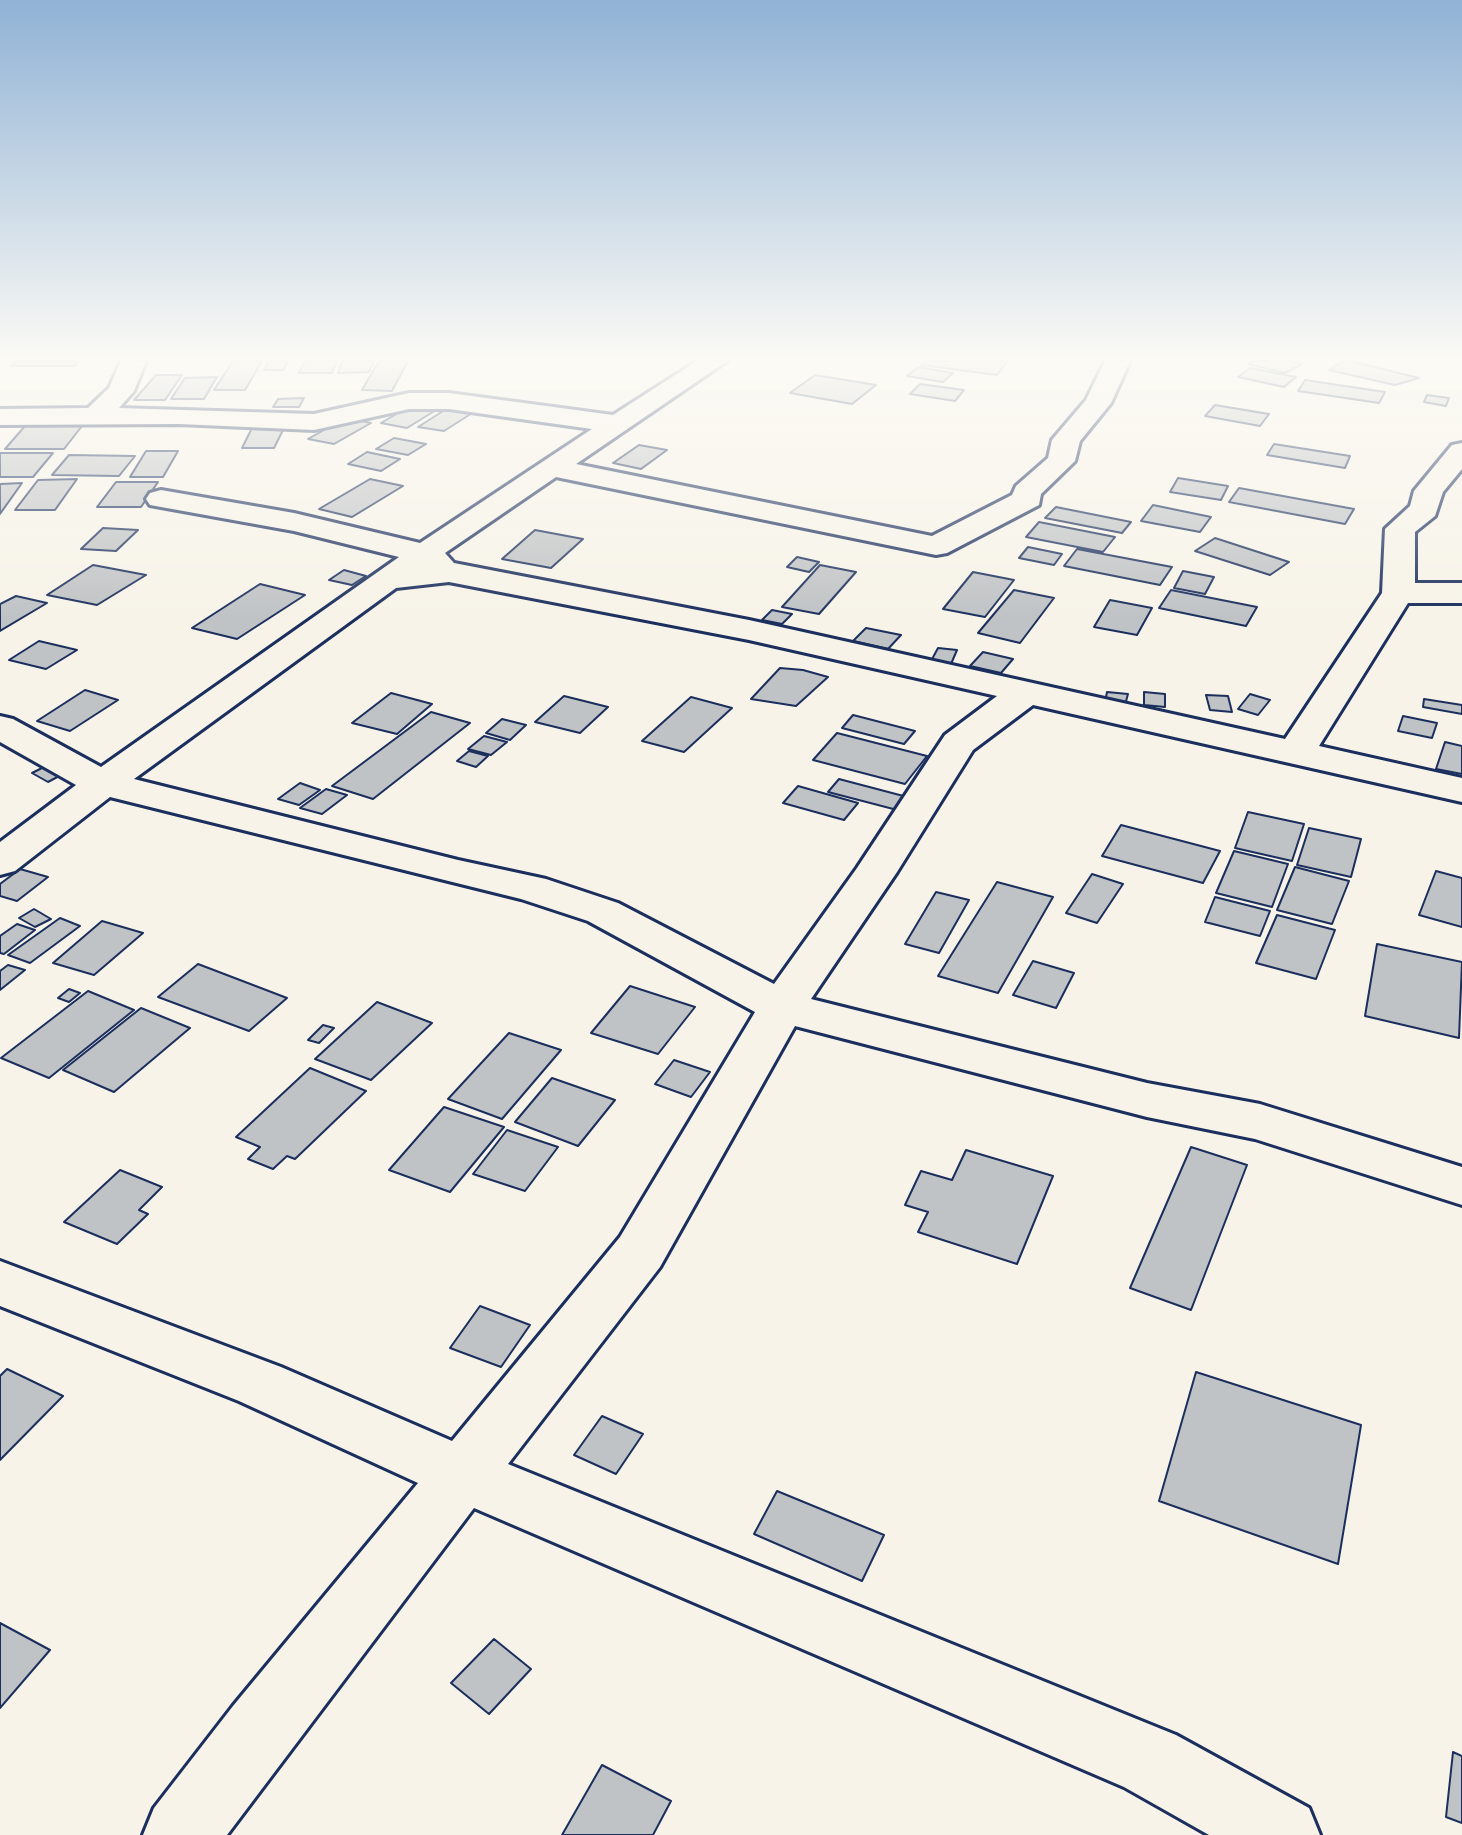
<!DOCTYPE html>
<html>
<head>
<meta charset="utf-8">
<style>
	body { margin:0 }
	canvas { display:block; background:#f7f3e8 }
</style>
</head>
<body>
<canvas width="1462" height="1835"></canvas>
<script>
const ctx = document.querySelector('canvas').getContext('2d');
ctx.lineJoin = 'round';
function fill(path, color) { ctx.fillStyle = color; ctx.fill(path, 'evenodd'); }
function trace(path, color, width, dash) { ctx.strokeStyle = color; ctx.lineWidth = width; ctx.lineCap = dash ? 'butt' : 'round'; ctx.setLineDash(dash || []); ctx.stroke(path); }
const building = new Path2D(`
	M16,361h63l-5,5h-63z
	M233,361h29l-17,29h-31z
	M269,361h19l-5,9h-19z
	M305,361h32l-5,12h-33z
	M342,361h32l-5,11 -31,1z
	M379,361h29l-16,30 -30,-1z
	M925,361h83l-11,14 -76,-10z
	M1253,361h39l10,3 -17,9 -37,-9z
	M1343,361h8l68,17 -24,7 -66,-15z
	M918,367l35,6 -10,9 -36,-6z
	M1250,368l46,9 -12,10 -46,-10z
	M156,375h26l-17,25h-31z
	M815,375l61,10 -24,19 -62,-11z
	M217,377l-13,22h-33l14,-21z
	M1305,380l80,12 -6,11 -81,-12z
	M920,384l44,6 -9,11 -45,-7z
	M1427,395l22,3 -3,8 -22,-4z
	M304,398l-5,9h-26l5,-8z
	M415,403l26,4 -34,21 -26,-5z
	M1215,405l54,9 -9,12 -55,-10z
	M451,406l26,4 -33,21 -26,-4z
	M345,418l26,5 -37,21 -26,-5z
	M254,424h32l-12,24h-32z
	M25,426h57l-18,23h-59z
	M394,438l32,6 -18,11 -32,-6z
	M1274,444l76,12 -5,12 -78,-13z
	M639,445l28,5 -26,19 -28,-6z
	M146,451h32l-15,26h-33z
	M367,452l33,7 -19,12 -33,-7z
	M0,453h53l-20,24h-33z
	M69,455l66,1 -16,20 -67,-1z
	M1178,478l50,8 -7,14 -51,-8z
	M77,479l-22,31h-40l23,-30z
	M370,479l33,7 -51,31 -33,-8z
	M116,482h42l-17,25h-44z
	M22,483l-22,31v-30z
	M1239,488l115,21 -9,15 -116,-22z
	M1153,505l58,12 -11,15 -59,-11z
	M1056,507l75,15 -9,11 -77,-15z
	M1039,522l76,15 -12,15 -77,-15z
	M103,528l35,2 -22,21 -35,-2z
	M535,530l48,9 -32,29 -49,-9z
	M1215,538l74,24 -19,13 -75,-24z
	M1028,547l34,7 -8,11 -35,-7z
	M1077,549l95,18 -12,18 -96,-19z
	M797,557l22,5 -10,10 -22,-5z
	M93,565l53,10 -49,30 -50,-10z
	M820,565l36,7 -37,42 -37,-7z
	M344,570l22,6 -14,9 -23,-5z
	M1183,571l31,6 -9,17 -31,-6z
	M973,572l41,8 -29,37 -42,-8z
	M260,584l45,11 -68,44 -45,-11z
	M1014,590l40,8 -34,45 -42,-10z
	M1171,590l86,17 -11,19 -87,-18z
	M16,596l31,7 -47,28v-27z
	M1110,600l42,8 -15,27 -43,-8z
	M772,610l20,4 -10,10 -20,-4z
	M866,628l35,7 -13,14 -35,-8z
	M39,641l38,9 -31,19 -37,-9z
	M938,648l19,2 -6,14 -20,-3z
	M983,652l30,7 -12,14 -31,-7z
	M780,668l23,2 25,7 -32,29 -45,-7z
	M85,690l33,10 -48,31 -33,-10z
	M1107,692l21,2 -3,11 -20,-3z
	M1144,692l21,2v13l-21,-2z
	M391,693l41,11 -35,30 -45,-11z
	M1250,694l20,6 -12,15 -20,-6z
	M1206,695l22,1 4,16 -22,-2z
	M564,696l44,11 -28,26 -45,-11z
	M691,697l41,11 -48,44 -42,-11z
	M1424,699l38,6v9l-39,-7z
	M431,712l39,11 -97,76 -41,-13z
	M853,715l62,16 -11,13 -62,-16z
	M1403,716l34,7 -5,15 -34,-7z
	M502,719l24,6 -16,15 -24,-7z
	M837,733l90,23 -22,28 -92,-24z
	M484,736l23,6 -16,13 -23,-6z
	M1445,742l17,4v28l-26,-5z
	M469,751l19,5 -12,11 -19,-6z
	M44,767l17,8 -13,7 -16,-9z
	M839,779l72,19 -10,13 -73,-19z
	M300,783l20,7 -21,15 -21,-6z
	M798,786l60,17 -14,17 -61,-17z
	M326,789l21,6 -25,19 -22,-6z
	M1248,812l56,12 -12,37 -57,-13z
	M1121,825l99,26 -17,32 -101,-27z
	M1309,828l52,11 -10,38 -54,-12z
	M1234,851l54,13 -16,43 -56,-14z
	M1295,867l54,14 -17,43 -55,-14z
	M20,869l28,8 -31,24 -17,-5v-12z
	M1436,871l26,7v49l-43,-12z
	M1092,874l31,10 -26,39 -31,-10z
	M997,882l56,15 -55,96 -60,-17z
	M936,892l33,8 -30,53 -34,-9z
	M1215,897l55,14 -10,25 -55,-14z
	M34,909l17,10 -16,8 -16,-9z
	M1277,915l58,15 -19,49 -60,-16z
	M60,918l20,8 -50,37 -22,-8z
	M102,921l41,12 -49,42 -41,-12z
	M17,924l18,6 -31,24 -4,-1v-17z
	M1377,944l85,18 -3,76 -94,-22z
	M1033,961l41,12 -18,35 -43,-13z
	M198,964l89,34 -38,33 -91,-34z
	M8,965l17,5 -25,20v-19z
	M630,986l65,21 -37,47 -67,-21z
	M69,989l11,4 -11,9 -11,-4z
	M88,991l46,19 -85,68 -48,-20z
	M377,1002l55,21 -61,57 -56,-21z
	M141,1008l49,20 -76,64 -51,-22z
	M323,1025l11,3 -15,15 -11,-3z
	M509,1033l52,17 -59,69 -54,-20z
	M674,1060l36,12 -19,25 -36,-13z
	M310,1068l56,23 -71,68 -8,-3 -14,13 -25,-10 12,-12 -24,-10z
	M552,1078l63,22 -37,46 -63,-24z
	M444,1107l60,20 -54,65 -61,-22z
	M507,1130l51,17 -33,44 -52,-17z
	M1191,1147l56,18 -56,145 -61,-22z
	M966,1150l87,26 -36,88 -99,-32 10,-20 -23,-7 16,-34 31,9z
	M120,1170l42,17 -23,23 9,4 -31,30 -53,-22z
	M480,1306l50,19 -29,42 -51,-19z
	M7,1369l56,27 -63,64v-84z
	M1196,1372l165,53 -23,139 -179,-63z
	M602,1416l41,18 -27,40 -42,-19z
	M777,1491l107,44 -22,46 -108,-47z
	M0,1623l50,27 -50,58z
	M494,1639l37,30 -42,45 -38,-31z
	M1453,1752l9,4v67l-16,-6z
	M602,1765l69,36 -18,34h-91z`);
fill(building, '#c0c3c5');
trace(building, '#1b2f5e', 2);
const minor = new Path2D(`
	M121,361h25l-12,30 -15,17 195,6 95,-21h40l164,22 84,-54h30l-151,103 356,72 80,-41 4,-9 32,-28 4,-18 34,-40 19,-39h25l-19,42 -31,38 -5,20 -34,33 -2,11 -92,48 -11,2 -380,-78 -111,76 9,10 295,57 536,119 97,-146 3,-64 25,-23 4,-15 38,-46 10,-2v26l-19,23 -8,24 -20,16v51h47v20h-54l-89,143 143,32v24l-429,-97 -60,45 -76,122 -86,127 336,84 113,21 202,63v38l-207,-66 -108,-22 -352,-91 -135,241 -152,197 668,271 133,73 11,27h-111l-85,-48 -650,-279 -247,327h-84l11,-27 79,-102 185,-223 -179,-82 -239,-95v-45l281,106 171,74 168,-204 135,-225 -167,-91 -67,-22 -411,-102 -95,74 -15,4v-33l76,-57 -76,-43v-26l13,3 88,48 298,-210 -105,-26 -144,-26 -4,-6 4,-6 11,-3 133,23 126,30 172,-114 -143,-20h-40l-95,21 -135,-6 -179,1v-16l88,-1 21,-20zM449,582l300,58 248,56 -52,39 -88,133 -83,116 -156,-81 -72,-24 -88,-19 -324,-81 262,-191z`);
trace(minor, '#1b2f5e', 6);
fill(minor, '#f7f3e8');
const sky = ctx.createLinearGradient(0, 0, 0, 618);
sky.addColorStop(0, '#90b2d5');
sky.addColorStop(0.58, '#fbfaf5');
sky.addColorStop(1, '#fbfaf500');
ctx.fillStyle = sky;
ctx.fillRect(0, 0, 1462, 618);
</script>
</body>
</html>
